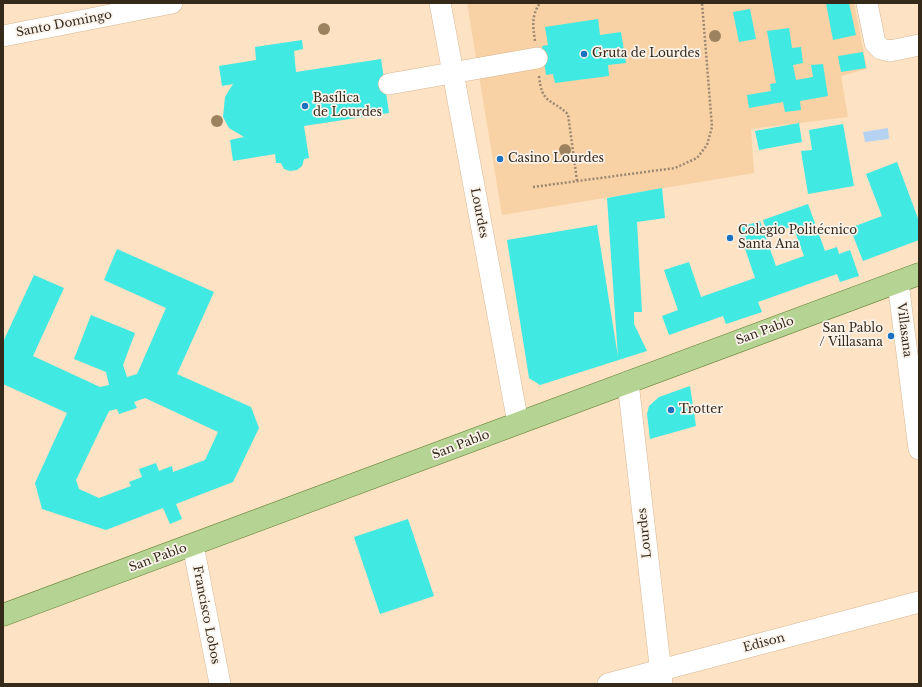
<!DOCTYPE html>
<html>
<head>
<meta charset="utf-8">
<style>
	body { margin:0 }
	#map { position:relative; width:922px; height:687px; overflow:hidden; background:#fde2c4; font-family:"Libre Baskerville",serif }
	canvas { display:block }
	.frame { position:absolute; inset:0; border:4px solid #35291a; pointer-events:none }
</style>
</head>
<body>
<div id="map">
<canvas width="922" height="687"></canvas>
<div class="frame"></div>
</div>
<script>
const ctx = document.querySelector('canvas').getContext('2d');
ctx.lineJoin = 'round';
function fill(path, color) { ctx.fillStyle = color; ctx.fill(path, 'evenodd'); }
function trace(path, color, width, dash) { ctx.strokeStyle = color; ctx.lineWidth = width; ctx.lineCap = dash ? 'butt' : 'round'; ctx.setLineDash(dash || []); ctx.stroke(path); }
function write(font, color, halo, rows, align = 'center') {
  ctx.font = font + ' "Libre Baskerville",serif'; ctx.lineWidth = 3.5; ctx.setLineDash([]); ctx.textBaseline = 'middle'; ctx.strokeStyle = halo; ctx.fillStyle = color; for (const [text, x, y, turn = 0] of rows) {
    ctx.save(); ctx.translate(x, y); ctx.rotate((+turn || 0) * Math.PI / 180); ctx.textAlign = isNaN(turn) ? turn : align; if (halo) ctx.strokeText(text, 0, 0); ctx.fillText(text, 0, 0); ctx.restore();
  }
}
fill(new Path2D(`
	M467,3h387l13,66 -26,7 7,41 -97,12 3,44 -252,42z`), '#f8d1a4');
fill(new Path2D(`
	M888,128l1,11 -24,3 -2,-10z`), '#b5d2f1');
fill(new Path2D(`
	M826,3h23l7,32 -23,5z
	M750,9l6,30 -17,3 -6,-30z
	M598,19l2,16 21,-3 5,31 -18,2 1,11 -54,7 -2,-9 -7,1 -4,-29 6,-1 -3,-18z
	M789,28l3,20 9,-1 2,16 -10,2 3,15 17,-3 -2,-12 12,-1 5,32 -28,5 1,9 -16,2 -2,-10 -34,6 -2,-13 24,-4 -1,-7 6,-1 -9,-52z
	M302,40l1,9 -9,2 2,21 85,-13 8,54 -85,13 5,32 -5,1 -2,7 -5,4 -7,1 -6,-2 -3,-6h-5l-1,-9 -42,7 -3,-21 14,-3 -15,-9 -6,-11 2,-20 8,-13 -11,2 -3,-20 37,-6 -1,-13z
	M863,52l3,16 -25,4 -3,-16z
	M799,123l3,19 -43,8 -4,-19z
	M843,124l11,62 -46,8 -7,-43 11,-1 -3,-20z
	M897,162l22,59v19l-56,21 -13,-33 32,-12 -16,-42z
	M662,188l3,30 -28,4 5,90h-8v12l13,27 -107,34 -11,-7 -22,-138 90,-15 21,132 -11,-159z
	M808,204l17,47 12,-4 2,7 11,-4 9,26 -19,6 -3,-8 -79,28 4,10 -36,12 -3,-8 -54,19 -7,-19 16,-6 -14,-40 25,-8 12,35 54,-19 -17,-50 22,-7 16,45 28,-10 -11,-30 -25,9 -5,-15z
	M117,249l97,43 -37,82 74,33 8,21 -26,54 -57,22 6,15 -12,5 -7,-16 -57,22 -64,-21 -7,-26 32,-70 -64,-29v-42l31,-67 30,13 -31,68 67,31 9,-2 -3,-13 -32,-13 17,-44 44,18 -12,32 4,12 10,-3 29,-66 -62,-28zM145,398l73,34 -13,28 -32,12 -1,-6 -13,5 -3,-8 -17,6 3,8 -13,5 2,4 -32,12 -20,-9 -3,-9 33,-69 8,-2 2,5 18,-6 -3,-6z
	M690,386l6,40 -46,13 -3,-25 2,-8 10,-9z
	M408,519l26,77 -54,18 -26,-77z`), '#40e9e2');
const minor = new Path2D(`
	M440,3l78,420
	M867,3l8,40 6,6 9,2 29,-6
	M3,36l169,-33
	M389,84l148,-26
	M898,282l21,167
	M628,382l34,301
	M193,545l27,139
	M608,684l311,-82`);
const major = new Path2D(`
	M3,615l916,-341`);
trace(minor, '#d7b792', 22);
trace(major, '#68853a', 23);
trace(new Path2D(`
	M535,41c-2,-15 -4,-25 5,-38
	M539,76c3,28 11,22 29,38l9,67
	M533,187l142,-19 22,-10 10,-13 5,-18 -10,-124`), '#9c8872', 2.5, [2, 2]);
trace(minor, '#fff', 21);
trace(major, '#b5d493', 22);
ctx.fillStyle = '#9d825f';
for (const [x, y] of [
	[324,29],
	[715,36],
	[217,121],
	[565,150]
]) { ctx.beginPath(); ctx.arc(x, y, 6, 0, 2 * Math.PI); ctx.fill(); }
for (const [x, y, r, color] of [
	[584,54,4,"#1a72c0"],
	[305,106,4,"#1a72c0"],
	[500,159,4,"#1a72c0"],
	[730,238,4,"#1a72c0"],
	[891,336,4,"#1a72c0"],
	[671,410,4,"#1a72c0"]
]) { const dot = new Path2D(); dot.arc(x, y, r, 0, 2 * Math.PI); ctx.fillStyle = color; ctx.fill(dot); trace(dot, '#faf3eb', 1.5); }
write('12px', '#35291a', '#faf3eb', [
	["Santo Domingo",64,24,-11],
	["Lourdes",479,213,79],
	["Villasana",904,330,83],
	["San Pablo",765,331,-20],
	["San Pablo",461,445,-21],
	["Lourdes",645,533,-96],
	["San Pablo",158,558,-20],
	["Francisco Lobos",206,615,79],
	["Edison",764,643,-15]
]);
write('12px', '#35291a', '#faf3eb', [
	["Gruta de Lourdes",592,54],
	["Basílica",313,99],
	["de Lourdes",313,113],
	["Casino Lourdes",508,159],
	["Colegio Politécnico",738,231],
	["Santa Ana",738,245],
	["San Pablo",883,329,"right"],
	["/ Villasana",883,343,"right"],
	["Trotter",679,410]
], 'left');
</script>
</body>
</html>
